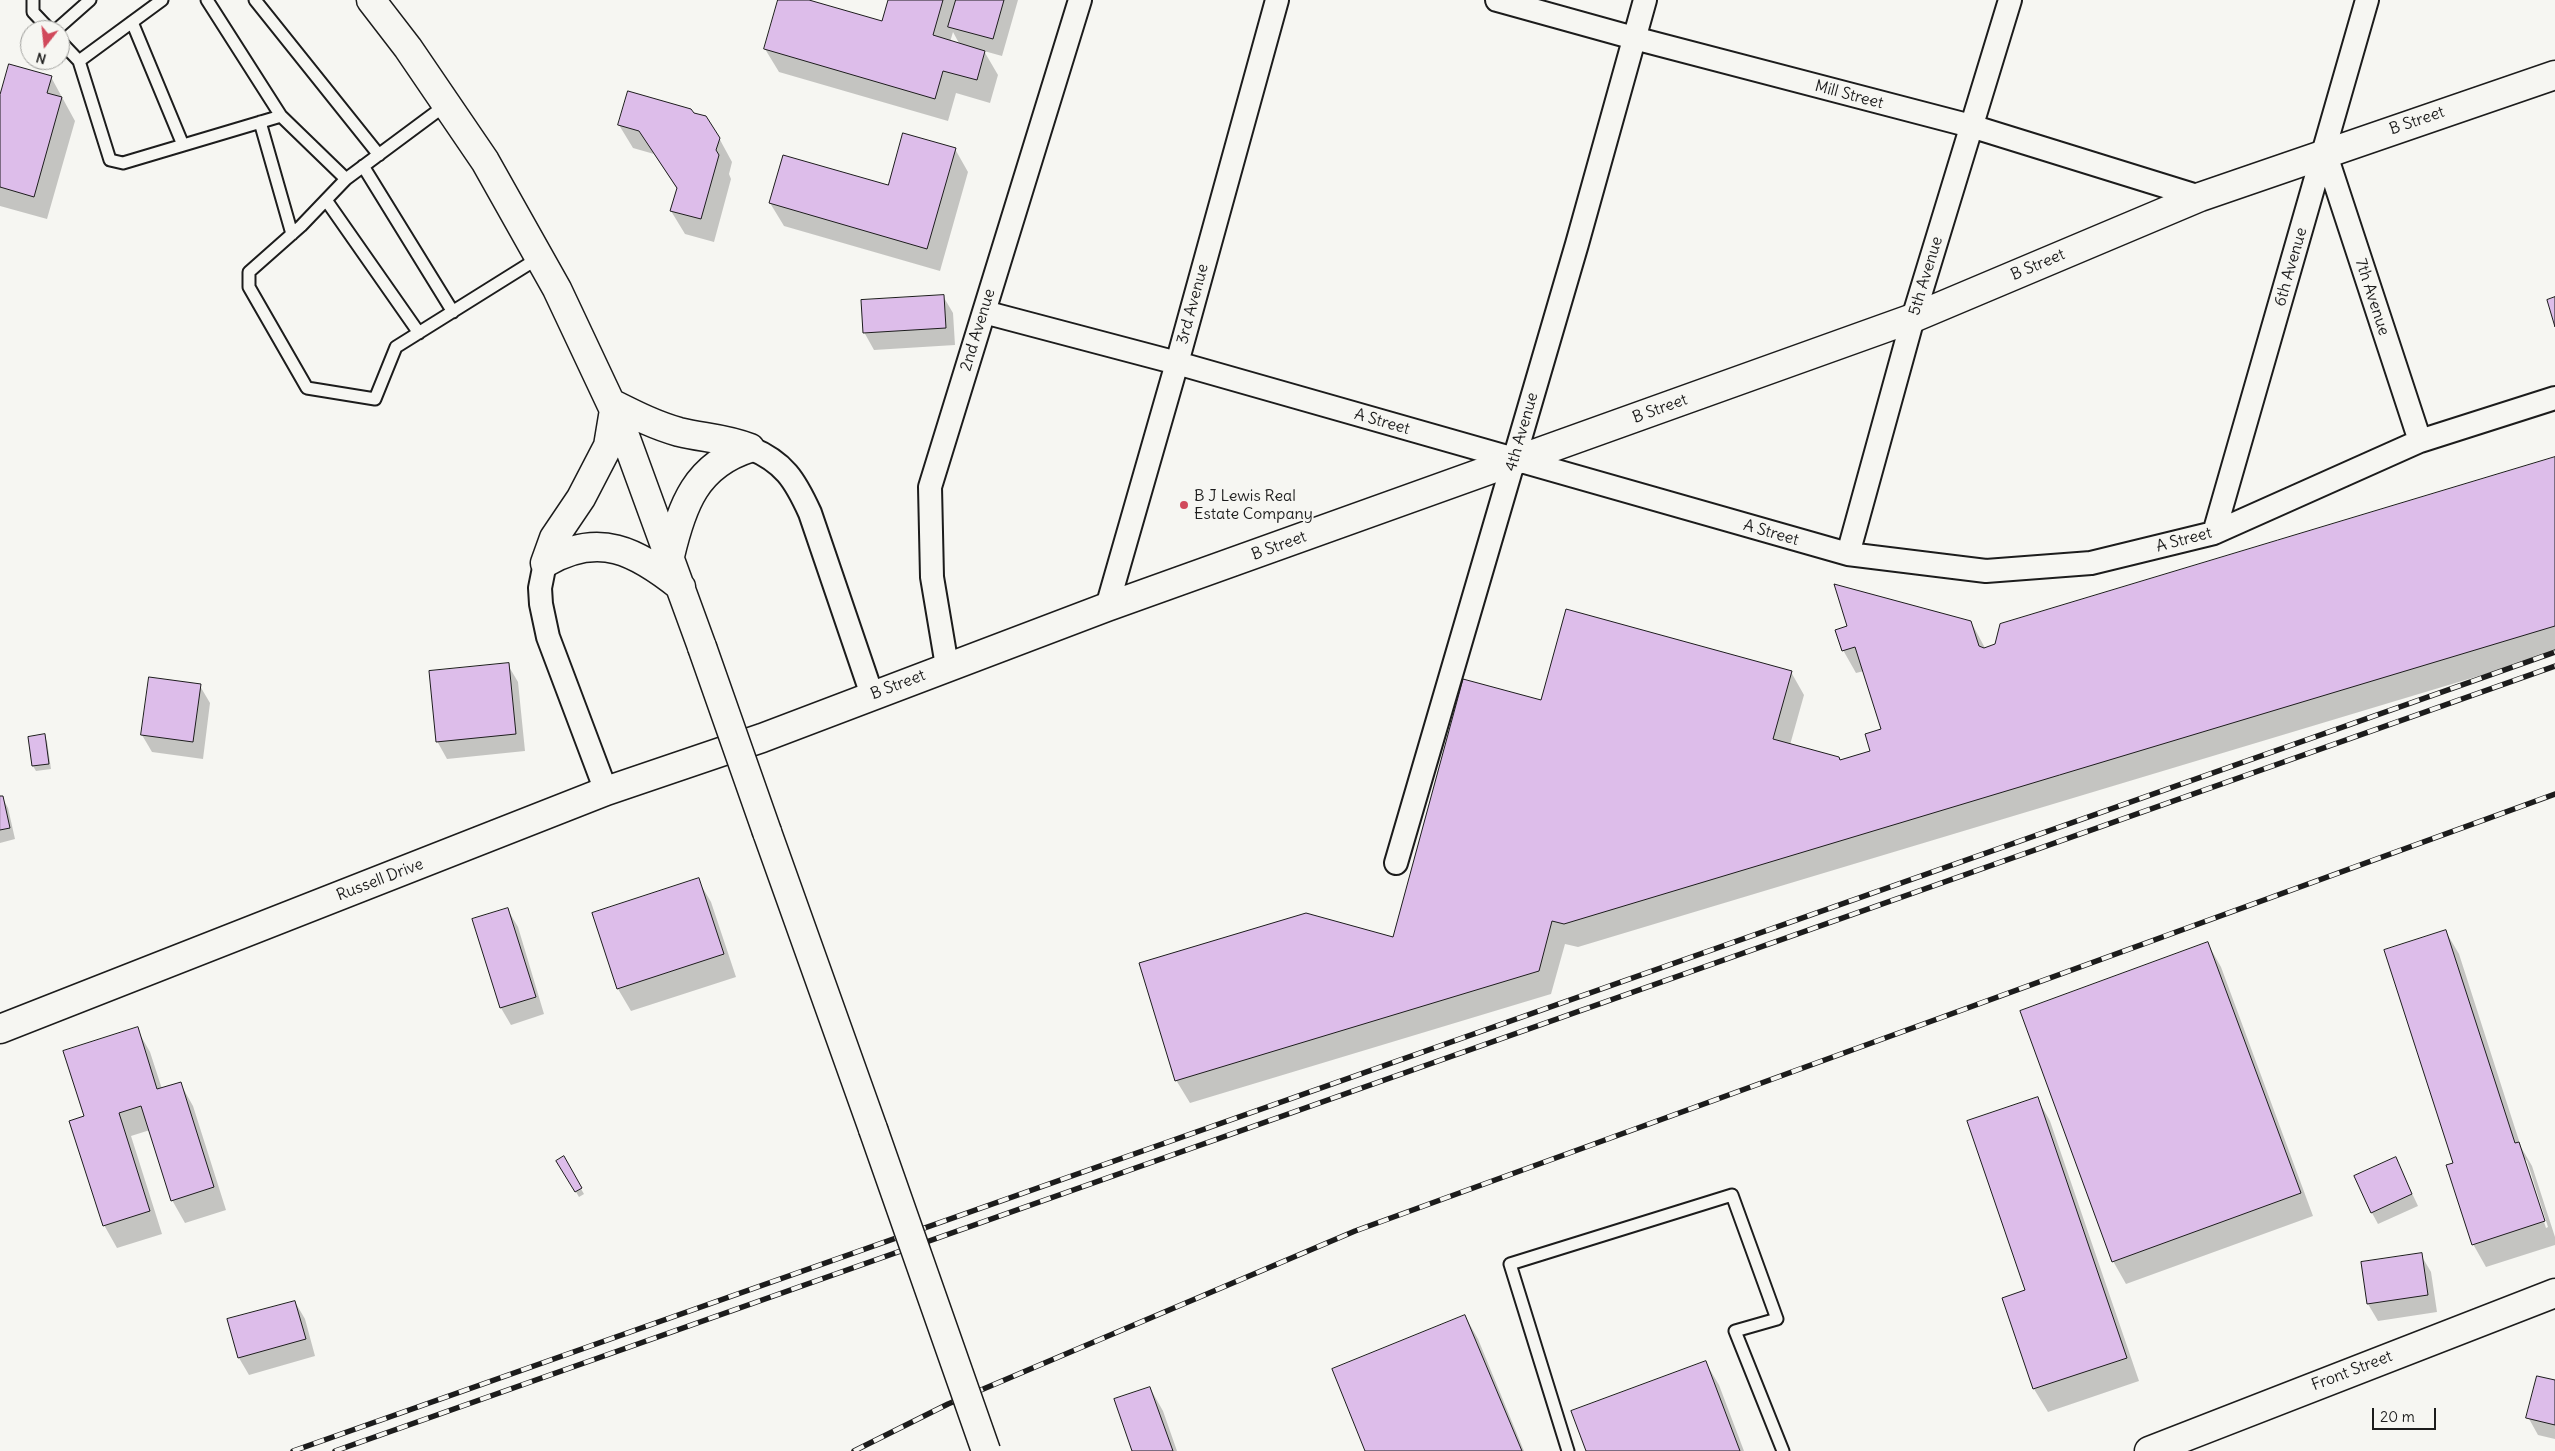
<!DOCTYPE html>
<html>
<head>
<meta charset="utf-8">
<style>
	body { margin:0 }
	#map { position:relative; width:2555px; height:1451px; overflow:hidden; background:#f6f6f2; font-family:Delius,sans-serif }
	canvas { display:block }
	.north { position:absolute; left:20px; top:20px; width:50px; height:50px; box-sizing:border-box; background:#f6f6f2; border:1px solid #9f9f9c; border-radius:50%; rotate:196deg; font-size:14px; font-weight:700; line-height:20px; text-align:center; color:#1c1c1c }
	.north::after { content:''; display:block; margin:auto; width:18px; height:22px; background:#d1495b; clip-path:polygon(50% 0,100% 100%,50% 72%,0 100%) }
	.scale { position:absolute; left:2372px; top:1408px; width:64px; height:22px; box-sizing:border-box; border:2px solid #1c1c1c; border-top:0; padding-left:6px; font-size:15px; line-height:18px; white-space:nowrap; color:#1c1c1c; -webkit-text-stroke:4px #f6f6f2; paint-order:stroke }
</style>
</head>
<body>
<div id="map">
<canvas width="2555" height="1451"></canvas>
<div class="north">N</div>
<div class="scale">20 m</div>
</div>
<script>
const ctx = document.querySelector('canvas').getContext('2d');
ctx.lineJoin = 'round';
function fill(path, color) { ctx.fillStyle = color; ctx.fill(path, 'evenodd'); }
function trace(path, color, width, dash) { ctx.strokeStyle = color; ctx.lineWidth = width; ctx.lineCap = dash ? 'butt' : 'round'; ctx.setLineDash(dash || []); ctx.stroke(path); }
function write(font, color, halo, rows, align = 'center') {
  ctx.font = font + ' Delius,sans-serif'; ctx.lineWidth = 4; ctx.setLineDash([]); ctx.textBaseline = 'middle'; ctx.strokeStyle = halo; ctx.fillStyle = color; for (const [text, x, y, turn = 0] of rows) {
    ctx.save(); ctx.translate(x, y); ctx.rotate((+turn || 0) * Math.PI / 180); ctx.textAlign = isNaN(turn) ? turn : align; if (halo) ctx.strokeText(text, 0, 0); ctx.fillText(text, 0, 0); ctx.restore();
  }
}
fill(new Path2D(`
	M779,0h26l77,22 7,-22h129l-16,56 -18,-5 14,24 -8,28 -34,-10 -8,28 -169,-49 -14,-23zM953,32l7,13 -10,-3z
	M51,77l24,44 -28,98 -47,-13v-107z
	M619,125l100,13 13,24 -3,12 2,5 -17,63 -29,-8 -14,-23 6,-22 -23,-35 -21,-6z
	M955,149l13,23 -28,99 -156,-45 -14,-23 119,-16z
	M943,296l10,17 2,32 -81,5 -10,-18z
	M2555,458v195l-977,294 -13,-3 -14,50 -361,109 -14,-23 218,-142 148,-236 249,-30 13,23 -14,50 50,16 32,-9 10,-22 -18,-59 -8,2 -13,-23 -6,-19 134,-9 14,26z
	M508,665l10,17 7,69 -78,8 -10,-18z
	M200,686l10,17 -7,56 -51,-7 -10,-17z
	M44,736l3,5 4,28 -15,2 -3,-5z
	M2,797l6,11 7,31 -15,4v-45z
	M698,880l13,22 25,75 -105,34 -13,-22 -25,-75z
	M508,910l10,17 26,87 -33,11 -10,-17z
	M2446,932l13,22 62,193 11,19 23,71v8l-69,22 -13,-23 -19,-81zM2523,1157l4,4 21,66 -2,1z
	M2208,944l13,23 92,249 -187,68 -13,-23z
	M137,1029l13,23 12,37 18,-6 13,23 33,104 -41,13 -13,-23 -22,-70 -19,6 31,98 -45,14 -13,-23 -18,-108z
	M2037,1098l13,23 89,260 -91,31 -14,-23 -30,-90 23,-8z
	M563,1158l21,36 -5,3 -21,-36z
	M2401,1170l17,36 -40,18 -6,-11z
	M2421,1255l10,17 6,40 -59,9 -10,-17z
	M295,1302l10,17 10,37 -66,19 -10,-17z
	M1465,1316l13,23 46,112h-157z
	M1706,1363l13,22 25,66h-156z
	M2555,1382v57l-17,-4 -10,-18z
	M1150,1388l13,23 14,40h-44z`), '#0003');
const building = new Path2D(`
	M778,0h31l73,21 6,-21h55l-10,35 52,16 -8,29 -34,-9 -8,28 -171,-50z
	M956,0h48l-11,39 -45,-12z
	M9,64l43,12 -5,17 15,4 -28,100 -34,-10v-92z
	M628,91l63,18 3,4 12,3 14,22 -4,12 3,5 -18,64 -31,-8 7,-23 -38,-57 -21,-6z
	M903,133l53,15 -29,101 -158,-46 14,-48 105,30z
	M944,295l2,33 -83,5 -2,-33z
	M2555,297v30l-8,-27z
	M2555,457v169l-991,298 -12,-3 -13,50 -364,110 -36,-118 167,-50 87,24 70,-258 78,21 25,-91 226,62 -19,68 66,18 1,3 30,-9 -5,-17 16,-5 -26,-82 -13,4 -7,-21 12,-4 -13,-42 137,37 8,25 5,2 11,-4 5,-20z
	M509,663l7,71 -80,8 -7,-71z
	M149,677l52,7 -8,58 -52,-7z
	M45,734l4,30 -17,2 -4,-29z
	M0,796h3l7,32 -10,2z
	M699,878l25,76 -107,35 -25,-76z
	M508,908l28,89 -36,11 -28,-89z
	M2446,930l69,213 4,-1 26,79 -73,24 -26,-80 7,-2 -69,-213z
	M2208,942l93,251 -189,69 -92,-251z
	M138,1027l19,62 24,-7 33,105 -43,14 -30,-95 -22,7 31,98 -47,15 -34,-105 15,-5 -21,-65z
	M2038,1097l89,261 -94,31 -31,-91 23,-8 -58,-169z
	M564,1156l18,32 -7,4 -19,-31z
	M2396,1157l16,37 -41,19 -17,-37z
	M2422,1253l6,42 -61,9 -6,-42z
	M295,1301l11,38 -68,19 -11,-39z
	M1465,1315l57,136h-157l-33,-82z
	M1706,1361l34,90h-154l-15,-40z
	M2537,1376l18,4v45l-29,-7z
	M1150,1387l23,64h-41l-18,-52z`);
fill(building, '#ddbdea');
trace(building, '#1c1c1c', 1);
const lane = new Path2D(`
	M33,0v12l17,18
	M162,0l-83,61 31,99 13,3 158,-47
	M207,0l74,116 65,63
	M255,0l124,155
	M132,22l51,123
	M56,30l34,-30
	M60,41l19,20
	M447,104l-101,75 -45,47 -52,46v15l58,101 68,11 21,-52 144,-90
	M260,122l32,112
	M363,166l90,146
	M326,200l93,133
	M1568,1451l-58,-187 222,-69 45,124 -42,12 48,120`);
const street = new Path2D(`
	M1497,0l137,38 337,88 229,71
	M2325,152l95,289
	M984,312l193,51 671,191 138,17 105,-8 123,-30 206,-92 135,-43
	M750,448c34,14 45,32 60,65l62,182
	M2214,533l153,-533
	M1848,554l65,-236 97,-318
	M545,563l-5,25 1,16 7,33 58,154
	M1107,607l70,-244 100,-363
	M947,666l-15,-89 -2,-90 150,-487
	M1396,863l181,-619 68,-244`);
const secondary = new Path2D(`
	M371,0l37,48 77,113 72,128 64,136 81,222
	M611,403c22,11 43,22 68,29 24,6 46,6 71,16
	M670,556c12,-51 26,-91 80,-108
	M545,563l9,-25 27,-40 27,-52 6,-36
	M545,563c54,-32 91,-12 136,24
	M767,832l106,297
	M0,1029l606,-238 156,-53 345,-131 806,-289 287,-121 355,-122`);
const primary = new Path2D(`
	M2149,1451l406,-158`);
trace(lane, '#1c1c1c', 15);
trace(street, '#1c1c1c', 26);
trace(secondary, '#1c1c1c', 31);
trace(primary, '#1c1c1c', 31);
trace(lane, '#f6f6f2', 11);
trace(street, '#f6f6f2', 22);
trace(secondary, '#f6f6f2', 28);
trace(primary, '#f6f6f2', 28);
const rail = new Path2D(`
	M293,1451l2262,-799
	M335,1451l2220,-785
	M854,1451l94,-47 407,-173 1200,-437`);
trace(rail, '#1c1c1c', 5.5);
trace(rail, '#f6f6f2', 4, [11]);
const secondaryBridge = new Path2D(`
	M702,647l65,185
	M873,1129l113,322`);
trace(secondaryBridge, '#1c1c1c', 31, []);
trace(secondaryBridge, '#f6f6f2', 28);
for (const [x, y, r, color] of [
	[1184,505,5,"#d1495b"]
]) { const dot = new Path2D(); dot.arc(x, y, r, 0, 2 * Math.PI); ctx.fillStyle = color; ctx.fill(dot); trace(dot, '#f6f6f2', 2); }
write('16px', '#1c1c1c', '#f6f6f2', [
	["Mill Street",1849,95,15],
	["B Street",2417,121,-19],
	["B Street",2038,265,-23],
	["6th Avenue",2291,267,-74],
	["5th Avenue",1926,276,-73],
	["7th Avenue",2372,297,72],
	["3rd Avenue",1193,304,-75],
	["2nd Avenue",978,330,-73],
	["B Street",1660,409,-20],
	["A Street",1382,422,16],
	["4th Avenue",1522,432,-74],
	["A Street",1771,533,16],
	["A Street",2184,540,-15],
	["B Street",1279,546,-20],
	["B Street",898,685,-21],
	["Russell Drive",380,880,-21],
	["Front Street",2352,1371,-21]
]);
write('16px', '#1c1c1c', '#f6f6f2', [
	["B J Lewis Real",1194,496],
	["Estate Company",1194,514]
], 'left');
</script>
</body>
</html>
